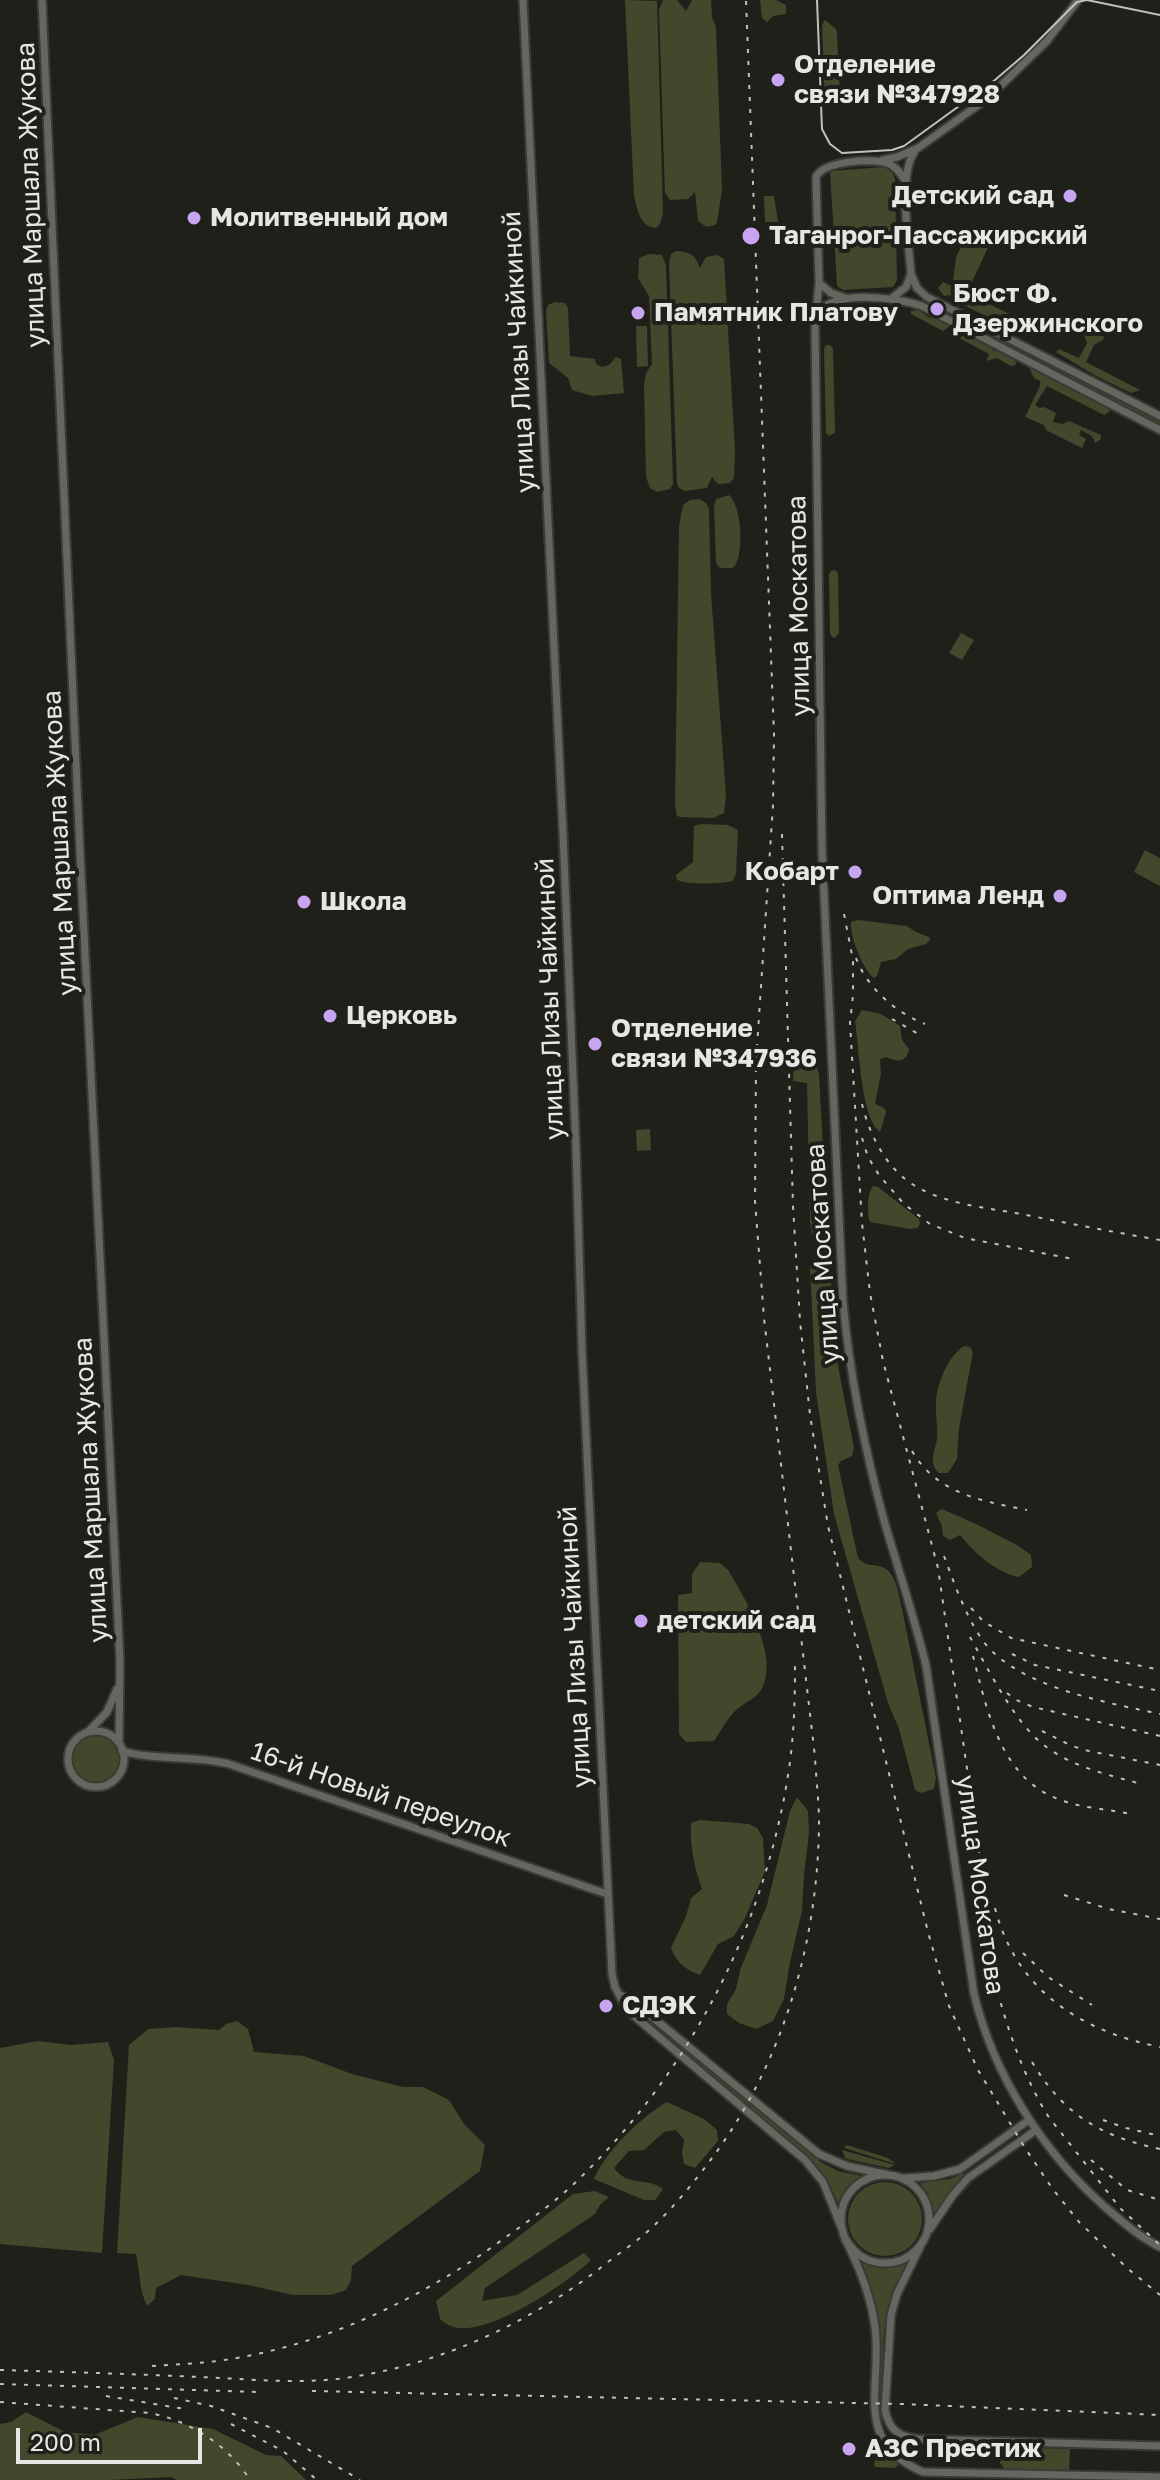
<!DOCTYPE html>
<html>
<head>
<meta charset="utf-8">
<style>
	body { margin:0 }
	#map { position:relative; width:1160px; height:2480px; overflow:hidden; background:#1f201a; font-family:"Golos Text",sans-serif }
	canvas { display:block }
	.scale { position:absolute; left:16px; top:2428px; width:186px; height:36px; box-sizing:border-box; border:4px solid #e6e7e3; border-top:0; padding-left:10px; font-size:24px; line-height:28px; white-space:nowrap; color:#e6e7e3; -webkit-text-stroke:6px #1f201a; paint-order:stroke }
</style>
</head>
<body>
<div id="map">
<canvas width="1160" height="2480"></canvas>
<div class="scale">200 m</div>
</div>
<script>
const ctx = document.querySelector('canvas').getContext('2d');
ctx.lineJoin = 'round';
function fill(path, color) { ctx.fillStyle = color; ctx.fill(path, 'evenodd'); }
function trace(path, color, width, dash) { ctx.strokeStyle = color; ctx.lineWidth = width; ctx.lineCap = dash ? 'butt' : 'round'; ctx.setLineDash(dash || []); ctx.stroke(path); }
function write(font, color, halo, rows, align = 'center') {
  ctx.font = font + ' "Golos Text",sans-serif'; ctx.lineWidth = 8; ctx.setLineDash([]); ctx.textBaseline = 'middle'; ctx.strokeStyle = halo; ctx.fillStyle = color; for (const [text, x, y, turn = 0] of rows) {
    ctx.save(); ctx.translate(x, y); ctx.rotate((+turn || 0) * Math.PI / 180); ctx.textAlign = isNaN(turn) ? turn : align; if (halo) ctx.strokeText(text, 0, 0); ctx.fillText(text, 0, 0); ctx.restore();
  }
}
fill(new Path2D(`
	M625,0l32,1 6,212 -3,11 -4,4c-17,-2 -18,-18 -22,-32z
	M663,0h14l9,11 6,-11h19l1,17 4,10 6,164 -5,31 -2,3 -9,2 -8,-6 -3,-29 -7,7 -18,1 -5,-7 -6,-183z
	M760,0h16l10,5v9l-13,2 -6,6 -5,-4z
	M825,20l11,9 1,5 3,62 -2,5 -9,7 -4,-6 -3,-77z
	M884,167l8,5 3,7 2,101 -4,7 -50,3 -6,-4 -7,-115z
	M764,196h10l4,26h-13z
	M965,238l27,1 -21,45 -18,-3 3,-24z
	M676,251c14,1 20,4 24,17l6,-11 11,-2 7,4 11,192 -1,27 -4,5 -12,1 -6,-7 -5,11 -22,3 -6,-3 -2,-5 -8,-219 2,-10z
	M649,254l13,1 4,10 7,219 -3,5 -13,3 -7,-4 -4,-11 -2,-93 2,-11 6,-9 -3,-68 -11,-18 1,-20z
	M943,282l77,37 7,8 -7,5 -7,-2 -61,-31 -2,-4 -6,1 -6,-8z
	M555,302l10,1 3,5 2,48 25,3 1,5 6,3 7,-2 7,-8 5,2 3,34 -32,3 -20,-6 -4,-12 -19,-15 -3,-52 2,-6z
	M892,303l7,4 -6,2 -50,2 -3,-2 3,-4z
	M940,307l75,39 1,3 -2,1 -76,-39z
	M918,310l12,8 5,-3 15,8v3l-7,5 -32,-17v-3z
	M636,326h11l1,40 -11,1z
	M958,330l31,14 5,7 4,-1 17,8 1,7 -5,1 -14,-8 -11,3 3,-7 -30,-16z
	M1097,330l7,7 -1,3 -9,5 -8,17 54,28 -9,3 -35,-17 -40,-24 3,-3 20,9 8,-15 -4,-10z
	M830,345l3,3 2,85 -6,3 -3,-3 -2,-84 2,-4z
	M1038,357l122,64v5l-124,-64z
	M1032,368l78,40 -1,4 -5,3 -57,-29 -12,19 4,3 5,-1 12,6 -3,9 10,2 6,-3 32,14v4l-6,4 -3,-7 -11,-6 -2,5 7,4 -4,9 -36,-18 -2,-5 -19,-8 15,-31v-5l-6,-3 -4,-8z
	M729,495c13,12 15,56 6,71l-3,2h-12l-4,-5 -2,-57 2,-7z
	M699,499l7,4 3,6 2,85 15,201 -2,18 -11,5 -33,-1 -3,-1 -2,-11 4,-279 4,-21 7,-5z
	M835,570l3,3 1,60 -3,4 -3,1 -3,-4 -1,-60 2,-3z
	M961,633l13,7 -12,20 -13,-7z
	M701,824l27,1 10,5 -2,44 -3,7c-12,3 -45,4 -56,-1l-1,-5 17,-13 1,-36z
	M1145,850l15,8v28l-26,-14z
	M858,920l49,6 9,6 13,5 1,3 -4,4 -18,5 -12,10 -15,3 -4,14 -3,2c-11,-8 -25,-43 -23,-56z
	M862,1010l19,4 19,12 2,14 7,9c-2,14 -13,13 -23,8l-6,2 1,15 -6,30 9,4 2,4 -6,20c-19,-13 -21,-87 -25,-111z
	M794,1064l23,2 2,9 9,162 -2,5 -5,1 -9,-6 -2,-16 -3,-138 -14,-2z
	M650,1129l1,21 -14,1 -1,-21z
	M873,1186l5,1 41,32 1,4 -2,5 -8,1 -40,-7c-3,-9 -3,-29 3,-36z
	M826,1257l3,1 9,108 16,82 -2,8 -11,5 -3,4 20,93c10,10 13,5 24,9 15,5 17,30 20,42l34,169 -2,11 -13,4 -6,-3 -1,-4 -15,-57 -11,-26 -54,-189 -18,-122 -6,-127 3,-6z
	M964,1346l6,1 3,5 -14,76 -2,31 -9,14h-9c-11,-11 -4,-21 -2,-34 1,-13 -2,-26 -1,-39 2,-18 12,-44 28,-54z
	M942,1509l34,15 41,21 14,10 1,12 -13,10c-24,-5 -44,-24 -59,-42l-10,5 -7,-4 -1,-10 -6,-13z
	M700,1562l20,1 8,7c17,28 50,83 35,116 -5,13 -19,16 -28,25 -8,8 -14,20 -21,30l-28,1 -7,-8 -1,-139 14,-2v-19z
	M72 1759a24 24 0 1 1 48 0a24 24 0 1 1-48 0Z
	M797,1797l11,14 1,22 -5,42 -2,36 -12,51 -6,37 -11,22 -17,8 -17,-6 -12,-9v-10l9,-15 4,-19 27,-65 23,-94z
	M700,1820l49,4 8,4 6,10 2,33 -20,47 -11,18 -16,8 -18,31c-14,-5 -24,-13 -29,-27l15,-32 5,-18 11,-9c-8,-22 -12,-42 -11,-66z
	M633,2006l188,156 17,9 24,5 -15,11 -9,16 -10,-22 -19,-23 -178,-149z
	M237,2021l11,8 6,23 50,4 48,18 51,13h20l26,13 15,24 21,21 -5,26 -128,95 -1,14 -5,10 -15,5h-38l-45,-10 -67,-10 -25,13 -1,11 -8,7c-8,-16 -7,-35 -11,-52l-19,-1 12,-208 19,-16 28,-2 43,3 7,-6z
	M38,2041l33,4 37,-3 6,18 -12,193 -102,-9v-196z
	M667,2102l37,17 13,11 1,11 -23,27 -11,-4 -2,-11 2,-13 -8,-10 -12,2 -20,18 -15,1 -15,17c15,20 32,8 49,21l-8,11h-11l-50,-21c11,-27 47,-62 73,-77z
	M847,2145l41,13 8,6 -52,-16z
	M842,2150l53,15 -6,3 -42,-9 -2,-1z
	M963,2173l1,2 -30,39 -6,-20 -8,-11 30,-4z
	M848 2219a37 37 0 1 1 74 0a37 37 0 1 1-74 0Z
	M595,2191l14,6 -9,8 -5,9 -110,74 -3,13 35,-6 67,-42 7,7c-23,23 -107,80 -140,66 -4,-1 -7,-4 -11,-7l-4,-18 137,-107z
	M860,2260l23,7 24,-5 -20,52 -3,17 -3,70h-3v-88z
	M26,2412l39,20 29,3 44,-18 75,12 53,26 15,1 25,24h-129l-6,-3 -61,3h-110v-56l11,-2z
	M880,2442l18,22 -2,4 -21,-1 -1,-3z
	M1006,2447l64,2 -1,23 -63,-1 -6,-8 1,-11z`), '#44472b');
const secondary = new Path2D(`
	M42,0l38,852 40,809 -1,82
	M523,0l40,833 13,315 6,202 30,624 3,13 12,23 178,150 18,22 19,47
	M883,160l14,-3 21,-9 70,-50 59,-57 31,-41
	M905,180c-5,-7 -9,-14 -18,-17 -15,-5 -64,-2 -71,14l3,106 -4,41 7,526 21,452c7,75 22,149 42,222 14,47 29,93 41,141l48,329c20,82 69,158 131,213 18,15 34,30 55,40
	M911,274l6,14 10,9 233,119
	M819,283l12,10 14,5
	M892,298l14,-11 5,-13c-2,-29 -13,-99 3,-121
	M818,315c14,-27 80,-17 104,-9l238,124
	M89,1731l18,-19 10,-23
	M68 1759a28 28 0 1 1 56 0a28 28 0 1 1-56 0Z
	M122,1751c35,10 72,4 107,13l378,130
	M620,1995l14,7 185,152 28,12 42,9
	M841 2219a44 44 0 1 1 88 0a44 44 0 1 1-88 0Z
	M904,2178l30,-2 26,-7 69,-49
	M930,2229l23,-34 15,-17 68,-48
	M845,2239c14,27 26,58 30,88 8,60 -24,114 48,145l237,5
	M920,2247l-23,47 -6,21 -6,95c4,20 14,27 33,29l242,7`);
trace(secondary, '#3a3a36', 11);
trace(secondary, '#65665f', 7);
trace(new Path2D(`
	M817,0l5,129 8,15 12,9 50,-3 12,-4 91,-66 29,-25 53,-53 10,-2 73,15`), '#c0c1bd', 2);
trace(new Path2D(`
	M782,834l11,372 7,115 10,94 18,111 100,406 21,74 29,64 47,78 27,40 27,34 48,46 33,27
	M844,914l9,46v35l-3,28 12,200 8,70 13,68 55,207 63,436c11,38 26,78 47,112l72,92 40,37
	M856,958c12,31 39,54 69,66
	M892,1019l30,17
	M862,1104c7,29 22,60 47,78 32,22 74,25 112,32 46,9 92,18 139,26
	M862,1138l6,19 11,18 25,29 26,20 35,14 108,21
	M912,1451c25,43 70,50 115,59
	M944,1556c10,27 20,55 35,79 31,51 126,67 181,79
	M971,1608l12,13 28,17 149,32
	M970,1637c18,32 42,80 69,104 28,25 67,33 102,43
	M1012,1654l23,11 125,26
	M973,1656c14,54 27,121 85,143 22,9 49,10 73,15
	M1007,1693l7,6 19,8 127,29
	M1042,1731l28,14 14,5 76,15
	M1064,1895l45,14 51,10
	M995,1908c21,82 85,123 165,139
	M1023,1953l25,24 44,28
	M1032,2062c32,53 68,74 128,87
	M1103,2120l23,8 34,8
	M1091,2160l36,30 33,10
	M152,2366c30,-2 61,-3 90,-9 92,-17 178,-59 253,-112 29,-21 60,-42 86,-68 111,-109 185,-254 208,-408 5,-34 6,-68 6,-103
	M0,2370c67,2 133,4 200,7 50,2 102,8 152,0 90,-14 175,-53 247,-108 16,-13 33,-24 48,-37 26,-23 48,-51 68,-78 69,-95 103,-213 104,-331 0,-22 -3,-44 -4,-66l-51,-439 -9,-117 1,-139 17,-257 1,-71 -28,-734
	M0,2384l256,8
	M312,2391l590,13 258,11
	M106,2396l79,13
	M174,2398l37,8 61,22 88,52
	M0,2402l150,11c40,8 78,32 100,67
	M231,2424l52,27 34,29`), '#c0c1bd', 2, [4, 8]);
for (const [x, y, r, color] of [
	[778,80,8,"#c8a6ef"],
	[1070,196,8,"#c8a6ef"],
	[194,218,8,"#c8a6ef"],
	[751,236,10,"#c8a6ef"],
	[937,309,8,"#c8a6ef"],
	[638,313,8,"#c8a6ef"],
	[855,872,8,"#c8a6ef"],
	[1060,896,8,"#c8a6ef"],
	[304,902,8,"#c8a6ef"],
	[330,1016,8,"#c8a6ef"],
	[595,1044,8,"#c8a6ef"],
	[641,1621,8,"#c8a6ef"],
	[606,2006,8,"#c8a6ef"],
	[849,2449,8,"#c8a6ef"]
]) { const dot = new Path2D(); dot.arc(x, y, r, 0, 2 * Math.PI); ctx.fillStyle = color; ctx.fill(dot); trace(dot, '#1f201a', 3); }
write('bold 26px', '#e6e7e3', '#1f201a', [
	["Отделение",794,65],
	["связи №347928",794,95],
	["Детский сад",1054,196,"right"],
	["Молитвенный дом",210,218],
	["Таганрог-Пассажирский",769,236],
	["Бюст Ф.",953,294],
	["Дзержинского",953,324],
	["Памятник Платову",654,313],
	["Кобарт",839,872,"right"],
	["Оптима Ленд",1044,896,"right"],
	["Школа",320,902],
	["Церковь",346,1016],
	["Отделение",611,1029],
	["связи №347936",611,1059],
	["детский сад",657,1621],
	["СДЭК",622,2006],
	["АЗС Престиж",865,2449]
], 'left');
write('26px', '#e6e7e3', '#1f201a', [
	["улица Маршала Жукова",31,195,-92],
	["улица Лизы Чайкиной",519,352,-93],
	["улица Москатова",799,606,-91],
	["улица Маршала Жукова",60,843,-93],
	["улица Лизы Чайкиной",550,999,-92],
	["улица Москатова",823,1254,-94],
	["улица Маршала Жукова",91,1490,-93],
	["улица Лизы Чайкиной",575,1647,-93],
	["16-й Новый переулок",381,1795,19],
	["улица Москатова",980,1885,82]
]);
</script>
</body>
</html>
